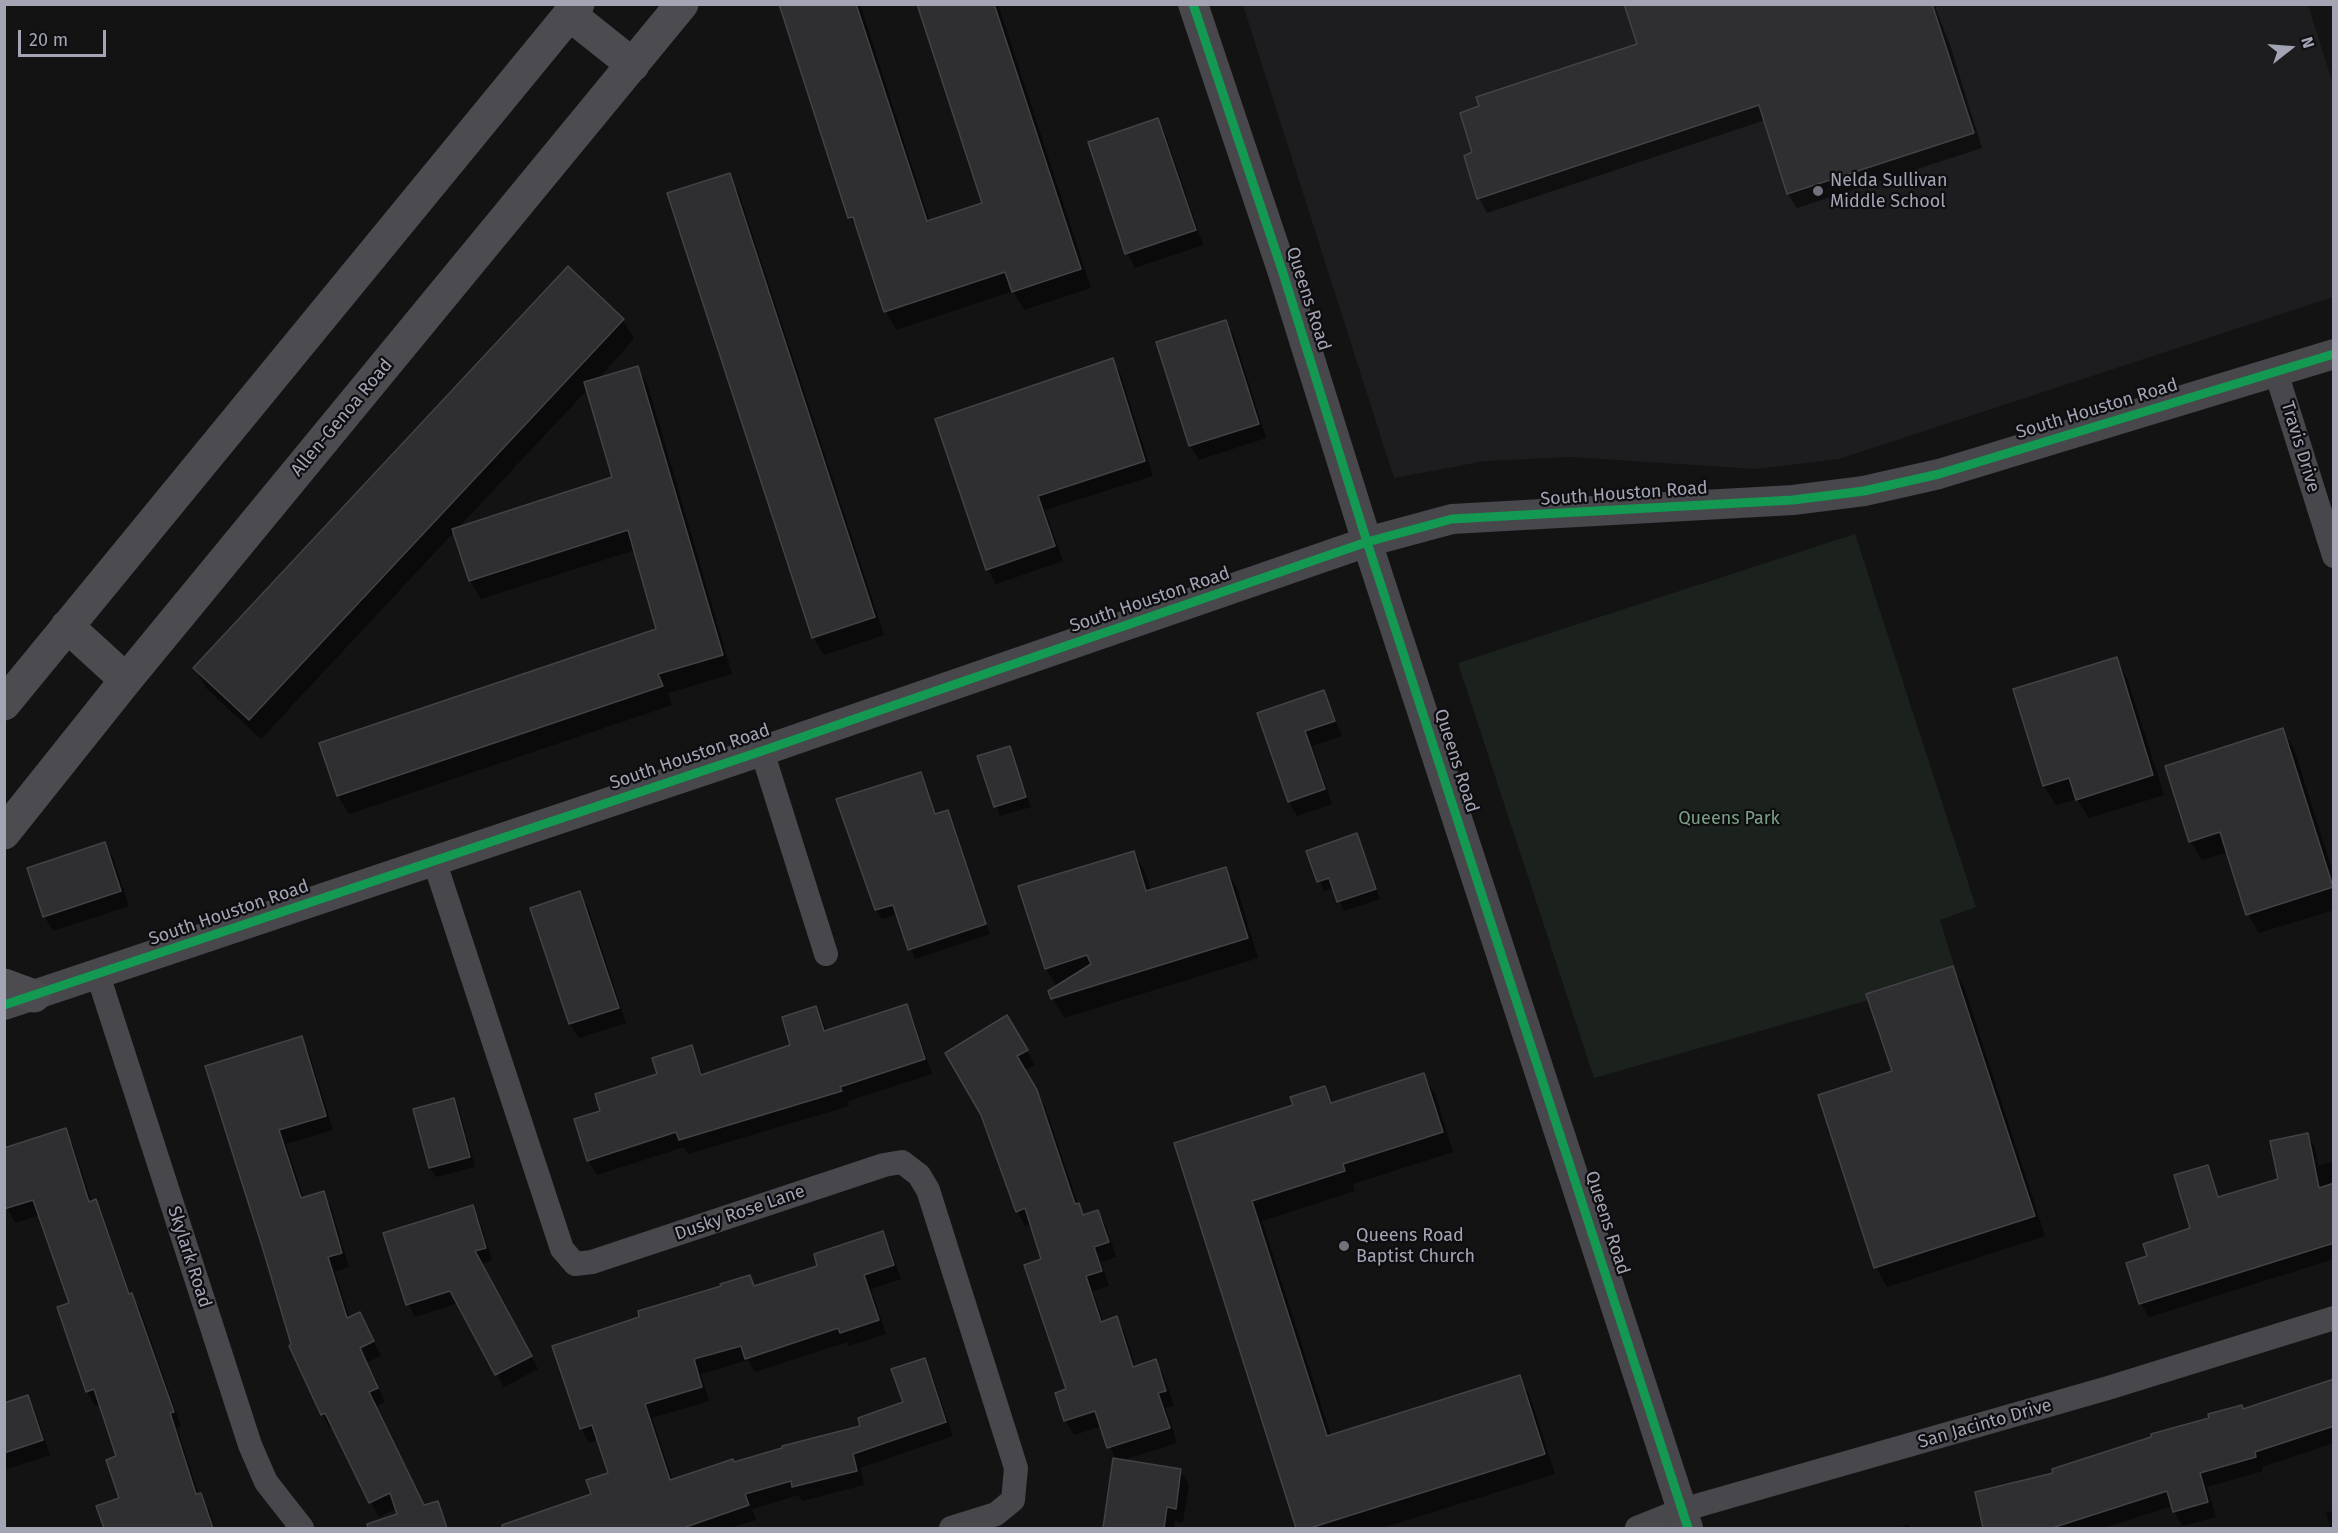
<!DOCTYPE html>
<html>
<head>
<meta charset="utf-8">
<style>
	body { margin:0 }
	#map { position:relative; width:2338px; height:1533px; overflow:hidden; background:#131313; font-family:"Fira Sans",sans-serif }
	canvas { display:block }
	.frame { position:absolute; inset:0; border:6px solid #a3a5b5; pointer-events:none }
	.north { position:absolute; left:2260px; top:18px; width:60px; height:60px; -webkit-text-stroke:4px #0e0d0f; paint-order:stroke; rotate:73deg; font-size:16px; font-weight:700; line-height:24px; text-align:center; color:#a3a5b5 }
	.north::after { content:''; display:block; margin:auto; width:21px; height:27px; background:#a3a5b5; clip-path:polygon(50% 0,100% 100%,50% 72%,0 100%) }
	.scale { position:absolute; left:18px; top:30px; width:88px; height:27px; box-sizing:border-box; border:3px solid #a3a5b5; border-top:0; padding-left:8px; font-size:18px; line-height:21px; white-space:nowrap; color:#a3a5b5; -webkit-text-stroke:4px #0e0d0f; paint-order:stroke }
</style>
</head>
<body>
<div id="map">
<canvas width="2338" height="1533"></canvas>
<div class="frame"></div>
<div class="north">N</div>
<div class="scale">20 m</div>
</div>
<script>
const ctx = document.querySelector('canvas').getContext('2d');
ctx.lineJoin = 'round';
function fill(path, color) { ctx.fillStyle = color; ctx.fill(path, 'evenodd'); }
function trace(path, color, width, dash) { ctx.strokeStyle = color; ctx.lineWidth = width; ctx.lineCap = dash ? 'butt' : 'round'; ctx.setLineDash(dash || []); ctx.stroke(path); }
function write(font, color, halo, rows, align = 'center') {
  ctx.font = font + ' "Fira Sans",sans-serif'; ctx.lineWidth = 4.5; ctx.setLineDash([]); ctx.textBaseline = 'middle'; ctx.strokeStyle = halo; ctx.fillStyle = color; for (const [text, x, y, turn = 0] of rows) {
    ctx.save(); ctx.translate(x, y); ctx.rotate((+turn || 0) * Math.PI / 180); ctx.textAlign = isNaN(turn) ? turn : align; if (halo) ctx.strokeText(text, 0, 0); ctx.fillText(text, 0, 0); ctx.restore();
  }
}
fill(new Path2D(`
	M1243,5h1065l25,79v213l-494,162 -83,10 -185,-12 -86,4 -91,17z`), '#1d1d1f');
fill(new Path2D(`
	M1855,534l121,373 -36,13 17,55 -363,103 -136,-415z`), '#1b221d');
fill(new Path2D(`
	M780,4h80l70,218 54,-18 -65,-200h79l93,284 -67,22 -11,-19 -117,39 -10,-19 -26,-75 -10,-19z
	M1626,4h308l16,41 32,103 -185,60 -9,-14 -23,-74 -278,93 -8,-15 160,-153z
	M1158,120l8,15 37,110 -68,23 -8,-15z
	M729,175l10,18 145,442 -60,20 -11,-18z
	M623,320l11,19 -37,41 40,-13 11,19 84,288 -64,19 4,12 -323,109 -11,-18 -17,-52 337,-114 -23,-80 -154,49 -11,-18 -16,-49 -193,207 -55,-51 -11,-20zM588,389l26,89 -157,51z
	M1225,322l9,14 32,102 -67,22 -9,-15z
	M1112,360l9,15 32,101 -108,34 18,51 -67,23 -8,-15 -51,-149z
	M2116,659l11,19 37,117 -75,23 -12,-19 -21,6 -12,-19 -29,-96z
	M1323,691l19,45 -30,10 20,58 -35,12 -8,-14 -31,-88z
	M2282,730l12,19 40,127v34l-75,23 -11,-19 -20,-62 -26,8 -12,-19z
	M1009,747l22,60 -31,9 -21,-59z
	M921,774l16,41 10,-3 6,9 37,113 -75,25 -17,-45 -16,5 -5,-9 -39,-110z
	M1356,835l24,64 -36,12 -10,-23 -10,3 -16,-39z
	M104,844l9,14 16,48 -76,25 -9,-15z
	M1133,852l12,20 6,19 74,-22 12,19 21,70 -194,60 -11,-20 4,-11 -11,-18 -26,-82z
	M579,893l9,14 38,116 -47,15 -9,-14 -38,-116z
	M1952,968l12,19 81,249 -158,51 -11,-20 17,-195z
	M906,1006l8,14 18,54 -84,27 1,5 -161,48 -4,-7 -87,28 -9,-15 14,-48 57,-37 32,-29 13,30 88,-30 24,-38 11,23z
	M1007,1017l28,48 -11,6 21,36 33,97 7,12 13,-4 8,14 10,31 -15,5 8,24 -16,5 10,31 14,-4 8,15 11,35 19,-7 9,15 10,30 -8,2 11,35 -57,18 60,9 9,15 -6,38 -8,-2 -1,7h-70l12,-68 -14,-34 -28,9 -8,-14 -9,-27 11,-4 -25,-130 -12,-36 -6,2 -8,-15z
	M301,1038l8,14 24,78 -47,14 18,55 19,-7 8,15 18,60 -14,5 15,47 10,-5 21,42 -15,7 19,39 -9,5 49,100 12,-4 12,25h-46l-6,-20 -18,9 -46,-90 -3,1 -8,-14 -29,-69 -86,-278z
	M1423,1075l12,19 18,58 -100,32 2,7 -93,30 69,215 188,-59 11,19 25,78 -173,54h-84l-123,-384 120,-38 30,-18 9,15z
	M454,1100l5,9 16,58 -39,10 -6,-9 -16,-58z
	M65,1130l8,15 19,57 3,-1 8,15 28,79 9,14 41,117 -4,2 22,67 10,14 6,19h-110l-7,-21 23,-8 -3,-42 -18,-53 -5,2 -8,-15 -16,-87 -31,-89 -25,8 -11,-22z
	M2307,1134l8,14 4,18 15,-5v98l-185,58 -8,-13 -14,-40 22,-7 43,-28 15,-62 13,31 60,-18z
	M472,1207l7,12 13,41 -11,4 57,105 -34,18 -46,-84 -43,14 -7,-13 -23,-70z
	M882,1233l8,14 11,32 -30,10 15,45 -37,12 -2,-4 -92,30 -7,-12 -47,14 8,27 -57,17 21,63 189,-53 43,-25 19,-44 8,15 21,62 -93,32 4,17 -62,16 -3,-6 -47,14 4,11 -27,8h-225l-1,-2 90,-31 17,-21 -12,-34 -9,3 -8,-15 60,-111 108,-41 6,11 64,-20zM845,1324l1,3 -100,33v-3z
	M2334,1381v62l-72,24 1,4 -56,16 9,30 -34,9 -10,-20 -68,22h-119l-9,-35 79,-19z
	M27,1397l8,14 15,44 -46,15v-66z
	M2334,1511v17h-3l-5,-15z
	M1908,1524l2,4h-11z`), '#0007');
const building = new Path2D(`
	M779,4h77l71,217 55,-18 -65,-199h77l87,265 -69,23 -7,-20 -121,40 -31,-95 -5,1z
	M1624,4h308l42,129 -187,61 -28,-89 -282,94 -13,-43 8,-4 -12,-39 19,-7 -3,-9 161,-53z
	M1158,118l38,112 -71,24 -37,-112z
	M730,173l145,444 -63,21 -145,-445z
	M568,266l56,53 -375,401 -56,-52z
	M1226,320l33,104 -70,22 -33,-104z
	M1113,358l32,103 -107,35 17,50 -69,24 -51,-151z
	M638,366l85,289 -65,19 5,12 -326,110 -18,-53 337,-114 -28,-99 -159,51 -17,-52 160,-52 -28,-95z
	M2117,657l36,118 -77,25 -7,-22 -26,8 -30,-97z
	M1324,690l11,31 -30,10 20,58 -37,13 -31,-89z
	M2283,728l50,159 -87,28 -26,-83 -31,10 -24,-76z
	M1010,746l16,51 -32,10 -17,-51z
	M921,772l14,42 13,-4 38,114 -78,26 -15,-45 -18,5 -39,-111z
	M1357,833l19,56 -39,13 -8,-24 -12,4 -11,-31z
	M105,842l16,49 -78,26 -16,-49z
	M1134,851l12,40 80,-24 22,71 -197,61 -3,-8 43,-27 -4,-9 -42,14 -27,-83z
	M580,891l39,117 -50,16 -39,-116z
	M1953,966l82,250 -161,52 -56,-173 74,-24 -26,-77z
	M907,1004l18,55 -85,28 2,4 -163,49 -3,-8 -89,29 -13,-42 26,-8 -5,-17 62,-20 -5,-16 40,-13 9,30 89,-30 -8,-28 34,-11 8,25z
	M1007,1015l21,35 -11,6 20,34 38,114 4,-1 4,12 15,-5 11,32 -15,5 8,24 -16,5 15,46 16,-6 16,51 23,-8 10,32 -8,2 12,35 -63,20 -12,-37 -31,10 -9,-28 11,-4 -42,-124 17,-6 -16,-51 -9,4 -35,-97 -36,-62z
	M302,1036l24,80 -47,14 22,68 23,-7 18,62 -14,4 19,61 13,-6 14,29 -14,7 18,40 -9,4 55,113 14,-4 9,27h-79l-1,-4 30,-10 -7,-21 -21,10 -44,-90 -4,2 -32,-69 2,-2 -29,-98 -57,-180z
	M1424,1073l19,59 -100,32 2,7 -93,30 75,235 193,-61 25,79 -235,74h-14l-122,-385 119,-38 -3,-8 35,-11 6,17z
	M454,1098l16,59 -41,11 -16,-59z
	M66,1128l23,74 7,-3 33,95 3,-1 42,119 -4,1 26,81 5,-1 12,35h-109l-8,-22 23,-8 -13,-38 10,-4 -22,-67 -8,3 -29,-85 12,-4 -36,-103 -29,9v-61z
	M2308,1133l11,55 15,-5v60l-195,61 -13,-41 21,-7 -4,-12 47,-16 -16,-53 34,-10 10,32 60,-18 -8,-38z
	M473,1205l13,43 -11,3 57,105 -37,19 -45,-84 -44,14 -23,-72z
	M883,1231l11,34 -30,10 15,45 -39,13 -2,-5 -93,31 -4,-13 -47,13 8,28 -57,17 25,76 63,-21 1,3 48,-14v-2l78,-20 -2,-8 45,-16 -12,-33 34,-11 21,64 -93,32 4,17 -65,16 -1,-6 -46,13 4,11 -66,23h-181v-3l89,-31 -5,-14 22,-7 -16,-48 -12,4 -28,-83 87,-29 -1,-6 83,-25 -1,-2 30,-9 4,11 63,-20 -3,-12z
	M2334,1379v47l-79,26 1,5 -56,16 8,29 -35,10 -6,-21 -115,37h-69l-8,-36 78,-19 -1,-4 99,-32v-3l58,-16 -1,-4 34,-9 1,4z
	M28,1395l15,45 -39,13v-50z
	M1113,1458l68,11 -5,40 -9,-2 -3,21h-61z`);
fill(building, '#2f2f31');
trace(building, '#424247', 1.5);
trace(new Path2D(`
	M2276,372l58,184
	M762,751l64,203
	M434,860l128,389 13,15 17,-2 292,-97 18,-3 17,13 9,15 88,278 -3,32 -17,14 -45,14
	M98,975l152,470 16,37 36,46
	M1637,1528l45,-18 426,-122 226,-70`), '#47474c', 24);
trace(new Path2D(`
	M1193,4l90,269 84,269 321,986
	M4,1005l758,-254 605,-209 85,-23 341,-19 71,-9 75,-17 395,-120`), '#47474c', 30);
trace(new Path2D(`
	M569,14l64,51
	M67,626l59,54
	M4,704l574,-700
	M4,833l122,-153 556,-676
	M4,985l30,11`), '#4b4b50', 33);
trace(new Path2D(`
	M1193,4l90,269 84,269 321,986
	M4,1005l758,-254 605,-209 85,-23 341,-19 71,-9 75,-17 395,-120`), '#139951', 9);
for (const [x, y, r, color] of [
	[1818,191,6,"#71727c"],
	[1344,1246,6,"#71727c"]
]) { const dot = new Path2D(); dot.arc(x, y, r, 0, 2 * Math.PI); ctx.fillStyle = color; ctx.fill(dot); trace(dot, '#0e0d0f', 2); }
write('18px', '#a3a5b5', '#0e0d0f', [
	["Nelda Sullivan",1830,181],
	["Middle School",1830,202],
	["Queens Road",1356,1236],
	["Baptist Church",1356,1257]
], 'left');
write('18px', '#a3a5b5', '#0e0d0f', [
	["Queens Road",1308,299,72],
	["South Houston Road",2097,409,-17],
	["Allen-Genoa Road",342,418,-50],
	["Travis Drive",2300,447,73],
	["South Houston Road",1624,494,-4],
	["South Houston Road",1150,600,-19],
	["South Houston Road",690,757,-19],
	["Queens Road",1456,761,72],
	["South Houston Road",229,913,-19],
	["Dusky Rose Lane",740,1213,-19],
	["Queens Road",1607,1223,72],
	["Skylark Road",189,1257,72],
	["San Jacinto Drive",1985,1424,-16]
]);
write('18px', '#7aa085', '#0e0d0f', [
	["Queens Park",1729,819]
]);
</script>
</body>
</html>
